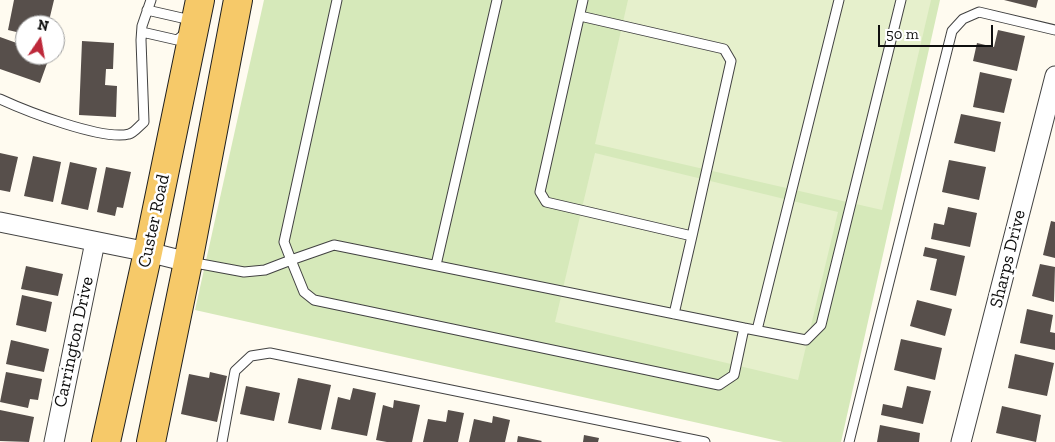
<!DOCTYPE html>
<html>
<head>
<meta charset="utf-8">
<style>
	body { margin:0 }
	#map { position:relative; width:1055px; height:442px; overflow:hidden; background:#fffbf0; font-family:"Zilla Slab",serif }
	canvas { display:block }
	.north { position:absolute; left:15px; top:15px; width:50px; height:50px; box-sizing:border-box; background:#fff; border:1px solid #9f9f9f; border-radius:50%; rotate:12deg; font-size:14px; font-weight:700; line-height:20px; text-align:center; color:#0f0f0f }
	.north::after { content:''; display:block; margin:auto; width:18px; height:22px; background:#bd283a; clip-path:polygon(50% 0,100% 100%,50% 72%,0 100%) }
	.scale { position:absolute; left:878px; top:25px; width:115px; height:22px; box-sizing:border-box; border:2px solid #0f0f0f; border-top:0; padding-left:6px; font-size:15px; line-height:18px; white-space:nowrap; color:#0f0f0f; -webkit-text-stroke:4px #fff; paint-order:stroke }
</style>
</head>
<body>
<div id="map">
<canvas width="1055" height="442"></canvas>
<div class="north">N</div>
<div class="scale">50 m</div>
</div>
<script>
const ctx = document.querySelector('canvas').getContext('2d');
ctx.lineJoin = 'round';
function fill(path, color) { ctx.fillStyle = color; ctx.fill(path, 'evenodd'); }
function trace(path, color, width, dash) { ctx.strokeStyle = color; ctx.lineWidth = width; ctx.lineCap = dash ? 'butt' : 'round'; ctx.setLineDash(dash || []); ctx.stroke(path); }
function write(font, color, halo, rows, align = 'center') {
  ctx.font = font + ' "Zilla Slab",serif'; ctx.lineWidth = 5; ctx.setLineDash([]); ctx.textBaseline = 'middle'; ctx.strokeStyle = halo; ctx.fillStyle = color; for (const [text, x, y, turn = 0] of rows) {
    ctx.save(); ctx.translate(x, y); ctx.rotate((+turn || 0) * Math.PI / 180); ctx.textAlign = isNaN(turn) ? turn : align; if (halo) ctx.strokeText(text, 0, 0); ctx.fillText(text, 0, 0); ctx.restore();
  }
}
fill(new Path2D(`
	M264,0h676l-99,442h-58l-588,-132z`), '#d6e9ba');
fill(new Path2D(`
	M628,0h303l-49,210 -287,-66z
	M595,153l243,59 -40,168 -243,-58z`), '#e6f0cc');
fill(new Path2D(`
	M14,0h40l-6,25h-23v9l-17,-4z
	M1004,0h34l-2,8z
	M998,30l27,6 -8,35 -44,-10 4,-18 17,4z
	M0,37l25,9v9h25l-10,28 -40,-14z
	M82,41l32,2 -1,26h-7l-1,16 12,1 -1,31 -37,-2z
	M980,72l32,7 -8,34 -31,-6z
	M961,114l40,8 -6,30 -41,-9z
	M0,153l18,4 -8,35 -10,-2z
	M33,156l28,6 -8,40 -29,-6z
	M949,160l37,7 -7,33 -37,-8z
	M70,162l27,6 -9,42 -27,-6z
	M106,167l25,5 -8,36 -6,-1 -2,9 -18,-4z
	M948,207l29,6 -7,34 -39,-8 3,-16 10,2z
	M1051,221l4,1v36l-12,-3z
	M925,247l40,9 -9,40 -26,-6 7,-31 -14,-3z
	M1040,264l15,3 -1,35 -22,-6z
	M26,266l37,8 -5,22 -37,-7z
	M22,295l30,7 -6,30 -30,-7z
	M917,300l35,9 -7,27 -35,-10z
	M1027,309l26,6 -3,17 5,1v17l-35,-7z
	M901,339l41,9 -7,32 -41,-10z
	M11,340l38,9 -5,23 -38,-8z
	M1015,354l39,9 -7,33 -39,-8z
	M6,372l36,7 -4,21 -8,-1 -2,9 -28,-6z
	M210,372l17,4 -10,46 -36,-8 8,-40 20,4z
	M298,378l33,7 -10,45 -33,-7z
	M246,386l34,7 -6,28 -34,-7z
	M907,386l24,5 -8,33 -42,-9 2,-11 19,4z
	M353,388l23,5 -9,43 -36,-7 7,-32 12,3z
	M394,400l26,5 -8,37h-25l-11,-2 7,-35 10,3z
	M1002,406l39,9 -5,27 -40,-9z
	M0,410l34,7 -5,25 -29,-1z
	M448,410l16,3 -6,29h-35l5,-23 18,3z
	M493,416l17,4 -5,22h-36l5,-23 18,4z
	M880,425l40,8 -1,9h-42z
	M584,435l15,3 -1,4h-15z
	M518,436l24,5 -1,1h-24z`), '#574f4b');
const lane = new Path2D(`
	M337,0l-53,242 7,18 43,-15 410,83
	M583,0l-43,192 6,10 146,34 -18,78
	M147,10l35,8 10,6
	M580,16l144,33 7,12 -39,175
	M142,32l35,8 10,-8
	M0,99c26,12 103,42 129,35 5,-1 10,-8 15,-12l-3,-82 1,-14 9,-26
	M190,262l54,10 21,-2 26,-10 13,32 10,8 405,85 15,-10 10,-47 62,12 15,-15 80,-325
	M436,265l61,-265
	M757,330l82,-330
	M222,442l13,-71 16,-15 19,-3 435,89
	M849,442l103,-411 11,-12 16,-7 76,18`);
const street = new Path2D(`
	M0,222l148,30 40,10
	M54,442l41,-200
	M961,442l94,-366`);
const primary = new Path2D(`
	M106,442l42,-190 52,-252
	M151,442l37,-180 50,-262`);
trace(lane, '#424242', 11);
trace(street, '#424242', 21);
trace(primary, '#202020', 30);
trace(lane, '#fff', 9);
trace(street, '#fff', 19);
trace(primary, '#f6c969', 28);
write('18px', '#0f0f0f', '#fff', [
	["Custer Road",154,221,-78],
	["Sharps Drive",1008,259,-76],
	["Carrington Drive",74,342,-78]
]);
</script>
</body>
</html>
